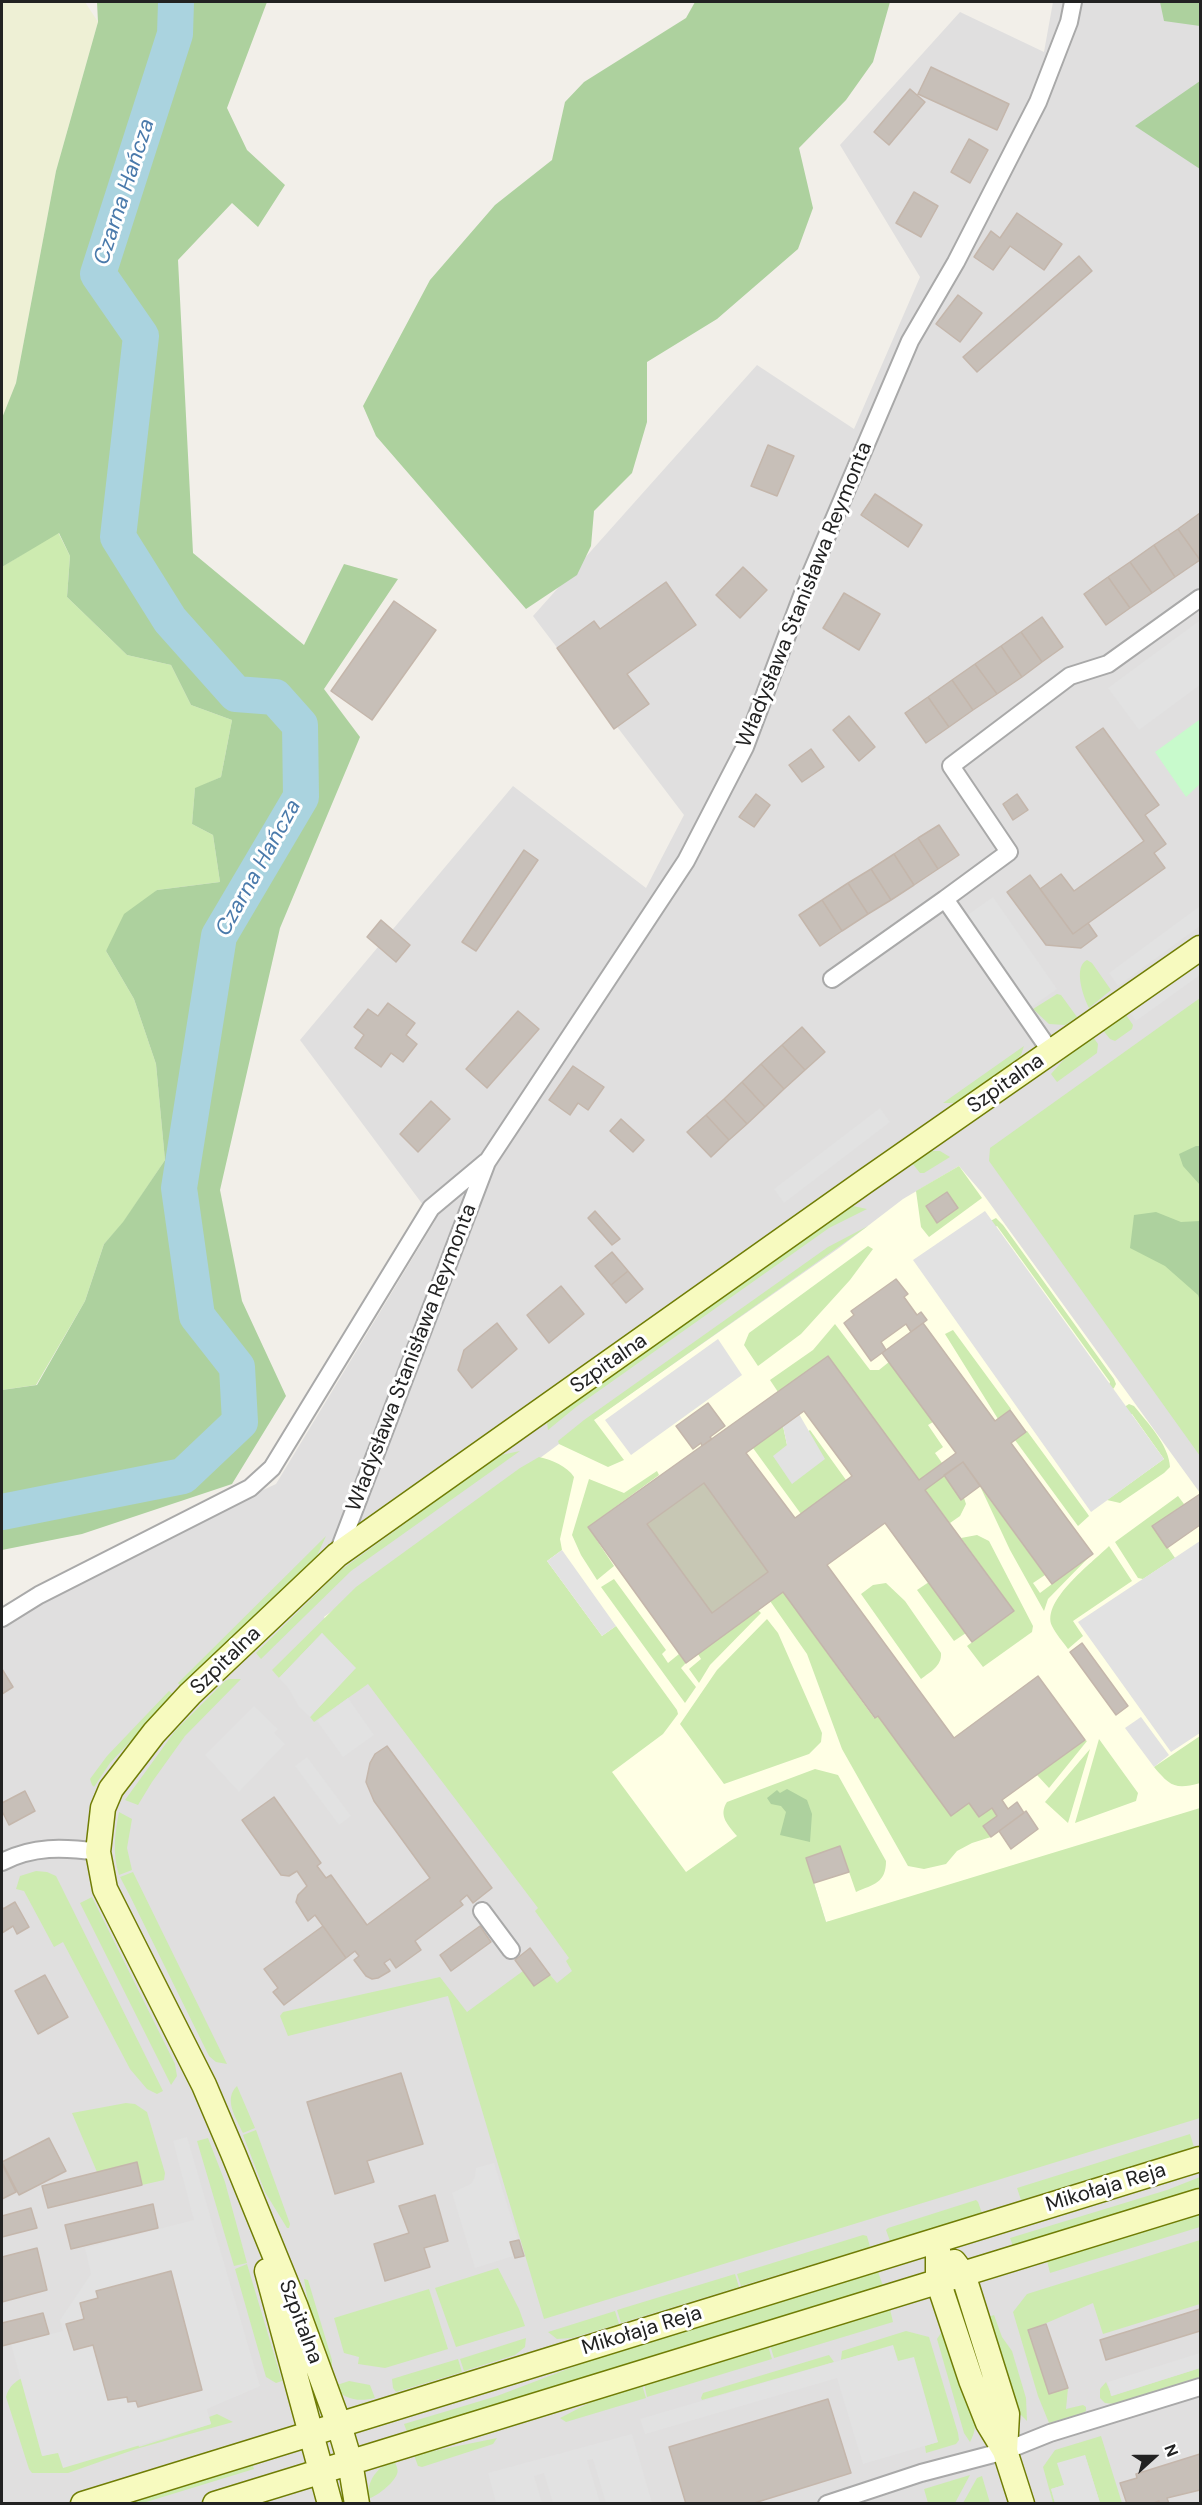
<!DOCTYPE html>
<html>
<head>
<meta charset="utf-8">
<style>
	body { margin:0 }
	#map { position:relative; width:1202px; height:2505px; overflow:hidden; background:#f2efe9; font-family:"DM Sans",sans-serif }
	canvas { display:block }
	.frame { position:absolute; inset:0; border:3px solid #222; pointer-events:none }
	.north { position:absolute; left:1124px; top:2427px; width:60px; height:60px; -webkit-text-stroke:4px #fff; paint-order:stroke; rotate:69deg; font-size:16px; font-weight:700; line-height:24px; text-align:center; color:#222 }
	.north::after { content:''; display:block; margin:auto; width:21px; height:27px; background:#222; clip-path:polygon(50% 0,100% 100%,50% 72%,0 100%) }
</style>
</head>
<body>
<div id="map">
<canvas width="1202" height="2505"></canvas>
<div class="frame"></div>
<div class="north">N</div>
</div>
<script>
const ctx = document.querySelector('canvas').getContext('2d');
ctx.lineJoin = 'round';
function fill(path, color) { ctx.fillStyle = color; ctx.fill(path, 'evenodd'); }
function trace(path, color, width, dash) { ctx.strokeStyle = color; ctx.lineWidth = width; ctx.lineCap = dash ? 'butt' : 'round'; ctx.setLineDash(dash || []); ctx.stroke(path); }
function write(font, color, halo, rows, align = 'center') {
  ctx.font = font + ' "DM Sans",sans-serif'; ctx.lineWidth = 6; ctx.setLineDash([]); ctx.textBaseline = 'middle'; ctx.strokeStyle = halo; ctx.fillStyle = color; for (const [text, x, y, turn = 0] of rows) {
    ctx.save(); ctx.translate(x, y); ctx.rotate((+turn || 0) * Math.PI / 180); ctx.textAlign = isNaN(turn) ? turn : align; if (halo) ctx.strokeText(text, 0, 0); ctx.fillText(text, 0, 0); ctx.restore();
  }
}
fill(new Path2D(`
	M1053,2h147v2501h-1198v-891l274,-128 159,-263 -135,-181 213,-254 133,102 38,-73 -151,-199 224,-251 97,64 66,-152 -80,-132 120,-133 84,40z`), '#e0dfdf');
fill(new Path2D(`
	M959,1166l24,28 217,299v355l-374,74 -12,-39 -233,82 -257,-348 235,-173 280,-196 64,-49z`), '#ffffe5');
fill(new Path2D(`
	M704,1483l64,89 -56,41 -65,-89z`), '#c7c7b4');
fill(new Path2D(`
	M2,2h83l13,20 -42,149 -40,212 -14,35z`), '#eef0d5');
fill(new Path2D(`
	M58,532l12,24 -3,41 60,58 44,10 20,40 41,15 -11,57 -26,12 -3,35 21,11 7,47 -63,8 -51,61 28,48 22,65 9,96 -42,63 -19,21 -19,57 -49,84 -34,5v-823z
	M1087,960l5,3 19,27 -22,18c-6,-12 -16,-41 -2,-48z
	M1057,994l4,1 16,22 -12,8 -16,-1 -16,-15z
	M1200,998v458l-211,-295 1,-13z
	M1124,1012l9,13 -1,4 -17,12 -5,-2 -8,-10z
	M1091,1034l7,10 -1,9 -40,29 -6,-8 25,-28z
	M1024,1046l-3,9 -10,9 -55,39h-13z
	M932,1151h8l10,6 -26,16h-4l-8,-10 13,-10z
	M959,1166l23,32 -53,39 -8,-10 -5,-36z
	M853,1206l14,3 -38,19 -253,179 -28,23 -1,-7 8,-7z
	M996,1218l7,7 111,154 2,5 -2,4 -9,7 5,-13 -113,-156 -11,7 -5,-7z
	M868,1226l-274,194 30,40 -16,7 -49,-23 -1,-3 26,-21 244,-173z
	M868,1246l5,3 -23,31 -49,54 -43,32 -14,-21 5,-12z
	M835,1324l35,46h9l10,-8 44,60 -5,3 15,22 -8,6 7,10 -23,17 -91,-124 -50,36 -8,-12 43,-30z
	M953,1330l58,79 -13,10 -53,-85z
	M1129,1404l5,2c13,16 35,39 36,61l-6,6 -44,30 -13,-3 57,-41 -32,-45 -17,-1z
	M783,1426l4,19 23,-15 36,50 -45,34 -48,-66z
	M1027,1431l60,82 2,3 -11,10 -63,-86z
	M520,1451l-169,120 -90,88 -5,-6 85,-83 150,-109 10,-6z
	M539,1457c13,3 28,9 35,20l-14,62 2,11 -15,11 55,75 14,-10 61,84 1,4 -15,20 -51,38 74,100 51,-36c-9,-11 -19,-20 -10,-34l88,-33 23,6 48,86c0,22 -12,23 -30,31l-16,-46 -26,37 12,39 374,-114v310l-656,201 -96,-323 -160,40 -8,-20 3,-4 157,-35 27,35 56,-41 11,15 16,-11 7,8 15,-12 -6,-10 3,-3 -34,-47 3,-3 -170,-224 -54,38 -4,-5 45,-49 -33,-35 -43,45 -7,-8 84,-83 164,-119z
	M657,1471l2,4 -71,52 26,39 -17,14 -16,-25 -9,-20 17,-56 35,14z
	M944,1475l17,24 3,-1 2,6 -6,12 -10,7 -25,-33z
	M980,1486l65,89 -12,8 7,10 52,-39 -44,45 -4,12 -34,-61z
	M1178,1496l6,8 -31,22 22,32 -32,21 -5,-1 -23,-36z
	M977,1535l12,6 44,85 -1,6 -49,35 -16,-21 47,-35 -53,-73z
	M326,1536l-11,24 -134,127 -3,-4z
	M1109,1546l23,35 -59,40 10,15 -15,13c-5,-7 -12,-15 -16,-23 -11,-25 40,-63 57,-80z
	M614,1579l52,71 -4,4 6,9 11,-9 7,9 -5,5 15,19 -11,16 -84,-116z
	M929,1582l37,51 -12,8 -37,-51z
	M886,1583l19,18 36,52c1,13 -11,19 -20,26l-60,-85 12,-9z
	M783,1592l91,126 4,-2 73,100 18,-13 23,5 5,8 -14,10 8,11 -19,6 -15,8 -11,13 -22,5 -16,-3 -66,-117 -35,-95 -37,-53z
	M758,1610l3,3 -51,52 -11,18 -10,-14 12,-10 -3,-5z
	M767,1619l11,14 44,100 -1,9 -12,12 -85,30 -44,-60 37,-54z
	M229,1679h12l-56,57 -33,46 -14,23 -13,-5 50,-69 50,-50z
	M169,1691l5,4 -64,68 -16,24 -2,-2 -2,-6 17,-23z
	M1200,1736v47c-25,7 -30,3 -46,-16z
	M1099,1739l39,54 -2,8 -61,22z
	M1085,1740l2,1 -38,47 -12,-13z
	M1090,1749l-22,74 -23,-21z
	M119,1812l13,7 -5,29 5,22 -13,5c-7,-22 -4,-42 0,-63z
	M36,1871l11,1 9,4 107,215 -6,3 -10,-5 -17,-20 -67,-127 -9,5 -30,-56 -8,-2 4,-13z
	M133,1872l94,192 -11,-2 -7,-6 -79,-160 -10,-19z
	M92,1897l83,167 2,12 -6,9 -91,-182z
	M237,2086l18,42 -12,5c-7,-15 -20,-34 -6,-47z
	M126,2103l9,1 12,8 18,61 -1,7 -22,5 -6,-23 -39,10 -25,-59z
	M256,2130l34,94 -1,4h-2l-22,-36 -22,-57z
	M1190,2134l4,13 -173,53 -4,-12z
	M208,2138l17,44 22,81 -13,3 -37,-125z
	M1200,2177v11l-187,58 -3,-8 157,-48z
	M976,2200l2,2 4,11 -92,28 -4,-11 2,-2z
	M1200,2213v14l-150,46 -3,-12z
	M863,2235l4,1 3,11 -129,39 -4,-12z
	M1200,2240v64l-97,30 -10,-31 -65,28 21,63 19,-6 -2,21 17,-4 3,2v4l-3,2 -34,10 -11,-27 -25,-84 14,-18z
	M247,2264l35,117 -6,2 -10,-6 -31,-108z
	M498,2268l21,41 6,17 -69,21 -21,-59z
	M877,2269l6,17 -476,146 -3,-8 93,-28 131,-50z
	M735,2274l4,13 -118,36 -4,-13z
	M304,2279l4,1 24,80v5l-6,2 -14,-42z
	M429,2289l19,60 -63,19 -27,-4 1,-7 -15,-4 -10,-35z
	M890,2309l3,13 -119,36 -4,-13z
	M615,2311l4,13 -47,14 -15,1 -9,-7z
	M994,2315l8,22 10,14 14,47 1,23 -9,-9 -30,-95z
	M943,2330c10,27 28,65 32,94 0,7 -2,12 -5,18l-6,-9 -27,-94z
	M906,2331l23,6 29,96 1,7 -3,4 -30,9 -1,-7 13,-4 -41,-81 -4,-15 -52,14 1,-9z
	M526,2338l-1,9 -10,8 -51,16 -4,-12z
	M768,2346l4,13 -125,38 -3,-13z
	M829,2355l5,7 -132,38 -1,-2 2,-5z
	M458,2359l4,13 -66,20 -3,-4 -1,-9z
	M1200,2368v9l-86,27 -9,-1 -5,-5v-9l6,-7 6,14z
	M28,2375l15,81 90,-26 6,17 72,-23 -2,-7 8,-3 16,8 -97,27 -68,24h-36l-3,-4 -23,-72c3,-12 11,-17 22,-22z
	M349,2381l21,4 5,13c-16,4 -31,2 -41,-12z
	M642,2385l4,13 -80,24 -6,-4 35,-18z
	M1101,2436l21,67h-22l-15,-48 -21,30 -13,4 4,14h-2l-10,-36 12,-17z
	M497,2438l-4,6 -71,23 -4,-1 -4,-11z
	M394,2460c2,5 5,10 3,14 -4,10 -20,22 -29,25 -1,-19 9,-32 26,-39z
	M251,2461l3,8 -111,34 -28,1z
	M970,2475l-15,28h-27l-4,-14z
	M982,2476l8,27h-27l14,-25z`), '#cdebb0');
fill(new Path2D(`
	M97,2h170l-40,106 20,42 38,35 -27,42 -26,-24 -54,57 15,293 111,92 40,-81 54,15 -74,110 36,48 -80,191 -60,262 22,111 44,95 -54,88 -150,50 -80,16v-160l35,-5 48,-84 19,-57 19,-22 42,-62 -9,-96 -22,-65 -28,-48 18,-37 33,-24 63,-8 -7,-47 -21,-11 3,-36 26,-11 11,-57 -41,-15 -20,-40 -44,-10 -60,-58 3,-41 -11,-23 -57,34v-149l14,-35 40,-212 42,-149z
	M695,2h195l-17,60 -27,38 -47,48 14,60 -15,41 -81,70 -70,43v60l-15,51 -38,38 -3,35 -14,29 -51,34 -150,-173 -13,-30 67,-126 65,-75 57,-45 13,-58 19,-20 102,-64z
	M1160,2h40v24l-36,-5z
	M1200,81v88l-65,-43z
	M1196,1146h4v39l-17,-19 -4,-12z
	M1156,1212l25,10 19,-1v80l-2,-6 -33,-29 -35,-18 4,-33z
	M787,1789l20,11 5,14 -2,28 -30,-7 6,-23 -5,-6 -10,-2 -4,-6 10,-8 3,3z`), '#add19e');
fill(new Path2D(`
	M1199,720l1,64 -14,13 -31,-45z`), '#c8facc');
fill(new Path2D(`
	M1199,621l1,64 -61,45 -31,-42z
	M993,897l64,92 -27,19 -64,-92z
	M1200,906v20l-82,60 -9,-13z
	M1200,956v19l-64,46 -13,-18z
	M880,1108l10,14 -106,81 -10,-14z
	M985,1211l179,248 -73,53 -178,-252z
	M718,1339l24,36 -111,80 -26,-35z
	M799,1414l26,45 -33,25 -19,-28 14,-11 -4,-19z
	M1200,1541v192l-29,19 -93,-130z
	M562,1550l54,76 -14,10 -55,-75z
	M322,1633l34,35 -46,49 -11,-10 -10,-18 -10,-11z
	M348,1698l26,37 -31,22 -26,-36z
	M254,1706l24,23 -4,4 11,11 -46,48 -34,-37z
	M1141,1717l28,38 -15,12 -29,-39z
	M307,1757l44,59 -12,9 -44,-59z
	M187,2137l73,249 -53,23 4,15 -148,44 -5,-15 -16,3 -31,-112 52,-13 -3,-11 31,-46 -6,-26 109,-28 -21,-79zM171,2271l31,119 -63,17 -3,-6 -8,1 -1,-5 -19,3 -15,-55 -19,5 -7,-26 17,-5 14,-21 -1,-7z
	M494,2163l24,76 -9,3 4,14 -38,12 -23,-75 19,-9 4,-7 1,-9z
	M893,2345l5,16 16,-4 24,85 -75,22 -26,-86 -192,56 -5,-15z
	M1200,2353v15l-89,28 -3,-14z
	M632,2434l20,69h-46l-13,-44 -6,1 13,43h-47l-9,-30 -10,3 8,27h-46l-8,-30z
	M1085,2455l15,48h-45l-4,-14 13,-4 -7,-22z`), '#e2e2e2');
trace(new Path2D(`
	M2,1512l181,-36 57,-54 -3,-55 -40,-51 -18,-128 40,-252 82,-139 -1,-72 -25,-28 -39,-3 -66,-74 -52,-83 23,-201 -43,-62 77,-240 1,-32`), '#aad3df', 36);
const building = new Path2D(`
	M931,67l78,37 -12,26 -79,-36z
	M910,89l15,13 -36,43 -15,-13z
	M969,139l19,11 -18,33 -19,-11z
	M914,192l24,14 -17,31 -25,-14z
	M1017,213l45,31 -18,26 -34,-24 -17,24 -19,-13 17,-26 9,7z
	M1079,256l13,15 -115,101 -14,-15z
	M958,295l24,18 -22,29 -24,-18z
	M768,445l26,11 -17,40 -26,-10z
	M875,494l47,31 -14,22 -47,-32z
	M1200,513v47l-22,-31z
	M1178,529l22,31 -25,17 -21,-32z
	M1154,545l21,32 -23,16 -22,-31z
	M1130,562l22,31 -22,15 -22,-31z
	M743,567l24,23 -27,28 -24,-23z
	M1108,577l22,31 -24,17 -22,-31z
	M666,582l30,43 -69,49 22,30 -35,25 -57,-81 37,-27 6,8z
	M844,593l36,21 -21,36 -36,-22z
	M394,601l42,29 -64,90 -41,-29z
	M1042,617l21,30 -21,15 -21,-30z
	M1021,632l21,30 -20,15 -21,-31z
	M1001,646l21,31 -25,17 -22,-30z
	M975,664l22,30 -24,16 -21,-30z
	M952,680l21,30 -24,17 -21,-30z
	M928,697l21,30 -23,16 -21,-30z
	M849,716l26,31 -16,14 -26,-31z
	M1103,728l56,77 -14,10 21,29 -12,9 11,15 -92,66 -33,-45 21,-15 13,17 70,-50 -68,-94z
	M811,749l13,18 -22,15 -13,-17z
	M756,794l14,11 -16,22 -15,-10z
	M1017,794l11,16 -15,10 -10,-16z
	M939,825l20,30 -21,14 -20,-31z
	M918,838l20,31 -24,16 -20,-31z
	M524,850l14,10 -62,91 -14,-9z
	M894,854l20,31 -23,15 -20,-31z
	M871,869l20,31 -23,14 -20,-31z
	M1030,875l43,59 15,-11 9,13 -16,12 -35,-3 -39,-53z
	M848,883l20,31 -26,17 -20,-31z
	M822,900l20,31 -22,15 -21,-31z
	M381,920l29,25 -14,17 -29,-25z
	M388,1003l27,20 -9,12 11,9 -14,18 -12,-9 -10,14 -26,-19 9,-13 -10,-8 14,-18 10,7z
	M518,1011l21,18 -52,59 -21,-19z
	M802,1027l23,25 -20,18 -23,-25z
	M782,1045l23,25 -21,19 -23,-25z
	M761,1064l23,25 -19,18 -23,-25z
	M573,1066l31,21 -16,23 -10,-7 -8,12 -21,-15z
	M742,1082l23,25 -18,17 -23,-25z
	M724,1099l23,25 -18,16 -23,-25z
	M431,1101l19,18 -32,33 -18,-18z
	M706,1115l23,25 -18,17 -24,-25z
	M621,1119l23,21 -11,12 -23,-21z
	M947,1192l11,16 -21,15 -11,-17z
	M595,1211l25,28 -8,6 -24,-27z
	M612,1252l16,19 -17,14 -16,-19z
	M628,1271l15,18 -17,14 -15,-18z
	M896,1279l12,15 -4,3 13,18 4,-3 6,8 -16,12 -5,-8 -25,18 5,8 -15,11 -27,-38 10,-8 -3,-4z
	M561,1286l23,28 -35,29 -22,-28z
	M497,1323l20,26 -45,39 -14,-18 6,-20z
	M923,1323l72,98 15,-11 16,22 -15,11 82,111 -41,30 -89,-122 -38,28 89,121 -42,31 -87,-119 -58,42 127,173 84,-62 47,64 -83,60 6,9 9,-7 7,11 -33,24 -8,-11 14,-10 -5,-8 -13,9 -10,-14 -18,13 -73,-100 -3,2 -92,-126 -97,71 -98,-136 240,-171 91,124 37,-27 -74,-100zM804,1411l48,65 -57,42 -49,-65zM704,1483l64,89 -56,41 -65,-89z
	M708,1403l17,23 -15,11 2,2 -10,7 -1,-3 -8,6 -17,-23z
	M963,1462l17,24 -19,14 -17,-25z
	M1200,1494v31l-33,23 -15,-22z
	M1082,1643l46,63 -12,9 -46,-63z
	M2,1669l11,18 -11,7z
	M387,1746l105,142 -19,15 -6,-8 -7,6 3,4 -48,36 6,9 -25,18 -6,-9 -6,4 6,8 -12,7 -6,1 -6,-3 -12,-16 5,-4 -4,-5 -9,7 -31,-43 -7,6 -12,-19 2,-7 9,-9 -10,-15 -8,5 -8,-1 -39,-55 32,-23 47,66 -4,3 9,12 5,-3 36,50 63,-47 -56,-77 -8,-19 4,-19 5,-9z
	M25,1791l10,20 -26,14 -7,-14v-8z
	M1026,1811l12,18 -27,20 -12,-18z
	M840,1846l9,26 -35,11 -8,-25z
	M15,1902l14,25 -12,7 -4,-8 -11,7v-27l1,3z
	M323,1926l23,32 -62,47 -11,-13 5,-4 -14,-19z
	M480,1926l11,16 -40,29 -11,-16z
	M530,1948l20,27 -16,11 -19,-26z
	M45,1975l23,42 -30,17 -23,-43z
	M401,2073l22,71 -56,17 7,21 -39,12 -28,-92z
	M49,2138l17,33 -47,24 -17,-33z
	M137,2162l5,23 -94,23 -6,-22z
	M2,2164l14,28 -14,7z
	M435,2195l13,46 -24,7 6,19 -45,14 -11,-37 35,-11 -10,-27z
	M153,2204l5,24 -87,21 -6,-24z
	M31,2208l6,20 -35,9v-21z
	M519,2240l5,16 -9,2 -5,-16z
	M37,2248l10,42 -45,12v-45z
	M171,2271l31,119 -64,17 -2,-6 -8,1 -1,-5 -19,3 -15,-55 -19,5 -8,-26 18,-5 -4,-16 18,-5 -2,-7z
	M1200,2309v22l-94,29 -6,-20z
	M43,2313l6,21 -47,12v-23z
	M1046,2324l22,64 -19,6 -21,-64z
	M828,2399l23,74 -100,31h-65l-17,-57z
	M1200,2454v36l-33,8 2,6h-9l-1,-3 -8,3h-24l-7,-21 17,-5 -1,-4z`);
fill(building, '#c7bfb8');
trace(building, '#c4b6ab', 1.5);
const street = new Path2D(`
	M832,979l113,-80
	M1051,1052l-106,-153 64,-47 -58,-86 119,-90 38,-12 92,-66
	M337,1555l150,-393 199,-301 59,-114 61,-162 104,-244 46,-79 82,-160 31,-80 4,-20
	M2,1618l37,-23 211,-107 22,-20 159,-260 55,-46
	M2,1862c31,-16 61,-15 96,-10
	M482,1911l29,39
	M827,2504l94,-31 84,-22 45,-18 150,-46`);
const secondary = new Path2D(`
	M938,2240v41l33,99 17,43 17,28 17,53
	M954,2262l9,12 44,140 -2,37
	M267,2271l63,233
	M83,2504l1117,-345
	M215,2504l985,-303
	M357,2504l-7,-42 -11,-37 -44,-120 -62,-152 -29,-68 -99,-196 -7,-37 5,-44 8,-19 43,-56 36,-39 147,-139 527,-373 336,-234`);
trace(street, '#a9a9a9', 20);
trace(secondary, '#707d05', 27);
trace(street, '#fff', 16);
trace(secondary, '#f7fabf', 24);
write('21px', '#222', '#fff', [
	["Władysława Stanisława Reymonta",805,595,-68],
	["Szpitalna",1006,1084,-35],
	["Władysława Stanisława Reymonta",412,1358,-69],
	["Szpitalna",609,1364,-35],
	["Szpitalna",226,1661,-44],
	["Mikołaja Reja",1106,2188,-17],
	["Szpitalna",300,2322,69],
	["Mikołaja Reja",642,2331,-17]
]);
write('italic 22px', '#4a7aab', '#fff', [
	["Czarna Hańcza",125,192,-72],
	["Czarna Hańcza",259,868,-61]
]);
</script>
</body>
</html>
